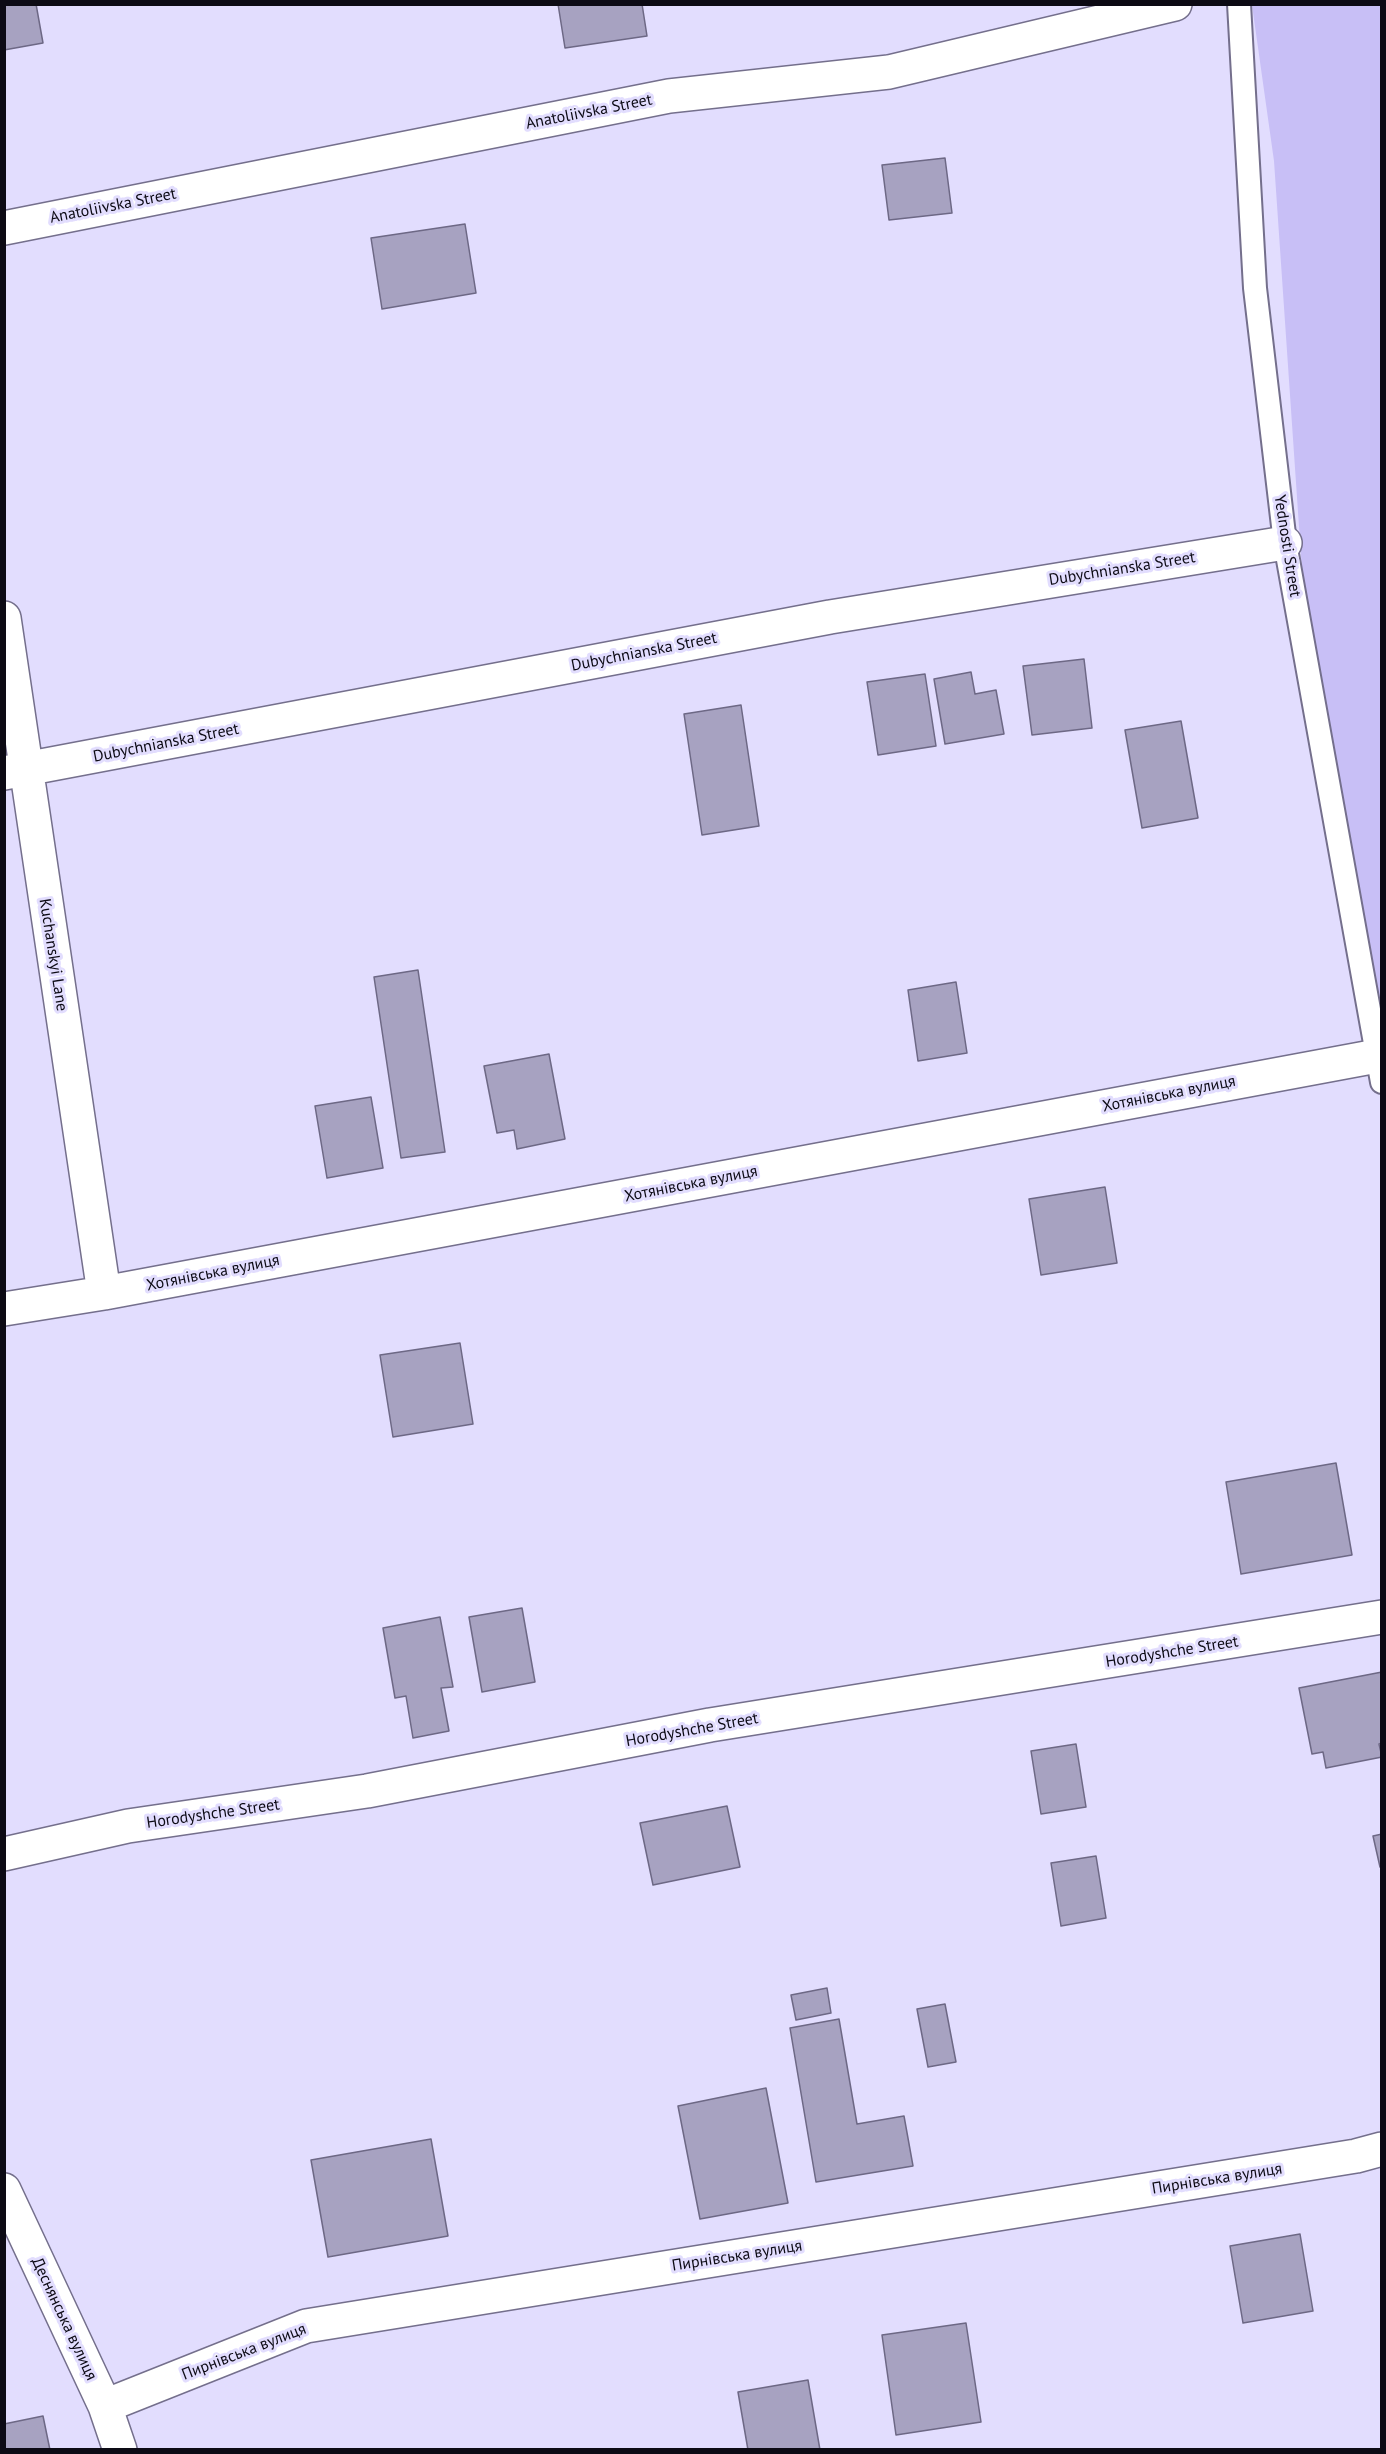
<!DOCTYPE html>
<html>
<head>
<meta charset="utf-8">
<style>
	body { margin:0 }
	#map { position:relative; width:1386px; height:2454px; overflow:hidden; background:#e2ddfe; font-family:"PT Sans",sans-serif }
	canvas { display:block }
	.frame { position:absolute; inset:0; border:6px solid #0c0a14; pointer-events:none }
</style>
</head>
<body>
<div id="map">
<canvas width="1386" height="2454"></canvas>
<div class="frame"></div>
</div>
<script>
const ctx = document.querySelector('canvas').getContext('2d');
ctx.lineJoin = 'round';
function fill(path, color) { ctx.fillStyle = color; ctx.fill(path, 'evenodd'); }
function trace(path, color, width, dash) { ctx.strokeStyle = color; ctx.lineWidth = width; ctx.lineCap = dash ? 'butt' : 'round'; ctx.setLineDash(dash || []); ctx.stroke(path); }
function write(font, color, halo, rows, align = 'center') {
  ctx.font = font + ' "PT Sans",sans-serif'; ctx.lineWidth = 6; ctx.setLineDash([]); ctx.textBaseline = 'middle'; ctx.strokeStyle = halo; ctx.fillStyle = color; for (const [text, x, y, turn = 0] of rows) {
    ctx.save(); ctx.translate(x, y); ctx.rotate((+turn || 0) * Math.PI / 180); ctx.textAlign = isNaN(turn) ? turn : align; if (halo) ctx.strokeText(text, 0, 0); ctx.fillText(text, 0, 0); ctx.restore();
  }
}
fill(new Path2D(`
	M1252,5h129v1031l-78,-451 -29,-424z`), '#c8bff6');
const building = new Path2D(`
	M4,4h32l7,39 -39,7z
	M558,4h84l5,32 -82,12z
	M945,158l7,55 -63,7 -7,-55z
	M465,224l11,69 -94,16 -11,-71z
	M1084,659l8,69 -60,7 -9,-69z
	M971,672l4,22 21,-4 8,44 -59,10 -11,-65z
	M925,674l11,72 -58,9 -11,-73z
	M741,705l18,121 -57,9 -18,-121z
	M1181,721l17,97 -56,10 -17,-98z
	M418,970l27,182 -44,6 -27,-181z
	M956,982l11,71 -49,8 -10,-71z
	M549,1054l16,85 -48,10 -3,-19 -17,3 -13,-67z
	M371,1097l12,71 -56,10 -12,-72z
	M1105,1187l12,76 -76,12 -12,-76z
	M460,1343l13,81 -80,13 -13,-82z
	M1336,1463l16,92 -111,19 -15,-92z
	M522,1608l13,74 -53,10 -13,-75z
	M440,1617l13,70 -12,1 8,43 -36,7 -7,-42 -11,2 -12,-70z
	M1382,1672v71l-3,1 3,13 -56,11 -3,-16 -11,2 -13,-66z
	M1076,1744l10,63 -45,7 -10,-63z
	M727,1806l13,61 -87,18 -13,-62z
	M1382,1834v33h-2l-7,-31z
	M1096,1856l10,62 -45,8 -10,-63z
	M827,1988l4,25 -35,7 -5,-25z
	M945,2004l11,58 -28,5 -11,-58z
	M839,2019l18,105 47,-8 9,50 -97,16 -26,-154z
	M766,2088l22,115 -88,16 -22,-113z
	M431,2139l17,97 -120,21 -17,-97z
	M1300,2234l13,77 -70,12 -13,-77z
	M966,2323l15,99 -85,13 -14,-100z
	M808,2380l12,70h-72l-10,-58z
	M43,2416l7,34h-46v-26z`);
fill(building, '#a7a2c1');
trace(building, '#6d6885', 1.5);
const lane = new Path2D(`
	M1239,4l16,284 30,255 97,539`);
const street = new Path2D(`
	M4,228l665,-132 220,-24 286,-68
	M4,618l100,675
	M4,773l826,-156 455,-74
	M4,1309l100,-16 1273,-237
	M4,1854l124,-28 239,-35 343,-66 672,-108
	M4,2190l101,216 15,44
	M105,2406l201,-80 1050,-170 26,-7`);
trace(lane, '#746f8c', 26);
trace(street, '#746f8c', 36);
trace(lane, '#fff', 22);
trace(street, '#fff', 33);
write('16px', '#0c0a14', '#e2ddfe', [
	["Anatoliivska Street",589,112,-11],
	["Anatoliivska Street",113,206,-11],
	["Yednosti Street",1287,546,81],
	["Dubychnianska Street",1122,569,-9],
	["Dubychnianska Street",644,652,-11],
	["Dubychnianska Street",166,743,-11],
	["Kuchanskyi Lane",53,955,81],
	["Хотянівська вулиця",1169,1094,-11],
	["Хотянівська вулиця",691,1184,-11],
	["Хотянівська вулиця",213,1273,-11],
	["Horodyshche Street",1172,1652,-9],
	["Horodyshche Street",692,1730,-10],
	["Horodyshche Street",213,1814,-8],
	["Пирнівська вулиця",1217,2179,-9],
	["Пирнівська вулиця",737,2256,-9],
	["Деснянська вулиця",64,2319,65],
	["Пирнівська вулиця",244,2352,-21]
]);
</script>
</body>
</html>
